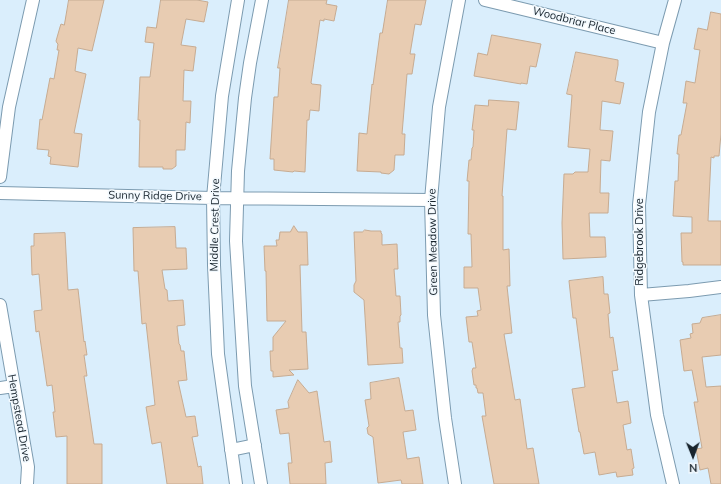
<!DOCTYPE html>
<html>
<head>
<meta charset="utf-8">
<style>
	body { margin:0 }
	#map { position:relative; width:721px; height:484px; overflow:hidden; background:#daeefc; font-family:Mulish,sans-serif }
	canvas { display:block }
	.north { position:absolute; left:673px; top:436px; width:40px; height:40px; -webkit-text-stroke:3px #f2f9fe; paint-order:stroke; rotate:179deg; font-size:11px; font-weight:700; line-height:16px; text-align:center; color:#18242d }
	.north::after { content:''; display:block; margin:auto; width:14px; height:18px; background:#18242d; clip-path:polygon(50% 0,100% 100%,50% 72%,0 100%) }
</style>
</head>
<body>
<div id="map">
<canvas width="721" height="484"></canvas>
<div class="north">N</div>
</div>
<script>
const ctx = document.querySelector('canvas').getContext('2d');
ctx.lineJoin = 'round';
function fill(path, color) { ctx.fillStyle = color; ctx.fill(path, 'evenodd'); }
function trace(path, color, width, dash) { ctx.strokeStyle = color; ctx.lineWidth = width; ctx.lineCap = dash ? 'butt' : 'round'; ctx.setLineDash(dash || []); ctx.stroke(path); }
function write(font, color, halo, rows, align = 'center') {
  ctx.font = font + ' Mulish,sans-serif'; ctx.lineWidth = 3; ctx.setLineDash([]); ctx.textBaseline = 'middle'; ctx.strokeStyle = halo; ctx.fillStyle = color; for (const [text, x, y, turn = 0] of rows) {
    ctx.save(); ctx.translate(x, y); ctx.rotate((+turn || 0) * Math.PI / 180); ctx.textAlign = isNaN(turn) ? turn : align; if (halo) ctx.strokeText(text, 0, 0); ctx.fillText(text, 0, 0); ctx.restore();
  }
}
const building = new Path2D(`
	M69,0h35l-12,51 -14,-3 -3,23 11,3 -12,59 8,1 -4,33 -28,-3 1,-7 -3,-1 1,-6 -12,-1 3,-30 2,1 8,-42 4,1 5,-29h-2l1,-6 -1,-1 -1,-2 4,-14 1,-3 3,1z
	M161,0h36l11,2 -4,20 -18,-3 -5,26 15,2 -3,24 -9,-1 -1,31h8l-1,22 -4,-1 -1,28h-9v16l-4,3h-9v-2h-24l1,-47h-2l2,-43h10l4,-34 -9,-1 2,-15 9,1z
	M289,0h38l-1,4 11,2 -3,15 -10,-2v2l-4,-1 -9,63 1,1 9,1 -2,26 -9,-1 -1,10h-2l-2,52 -11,-1 -1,1 -19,-2v-11h-4l4,-62h4l2,-29h-2z
	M388,0h38l-5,25 -6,-1 -5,30h5l-3,20h-5l-5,60h3l-1,21h-9l-1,15 -5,4 -8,-1v-1l-24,-1 2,-38 8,1 5,-50 1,1 7,-52h2z
	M711,12l10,2v120l-2,22h-5v2l-3,-1 -3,64h13v44h-38v-3h-1l-1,-29h11v-16l-19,-1 2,-35h3l1,-27h-2l2,-19h2l6,-32h-4l3,-22 9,2 5,-33 -6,-1 4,-21 9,2z
	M492,35l49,9 -5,23 -6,-1 -3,18 -6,-1v1l-47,-8 4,-23 9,2z
	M576,52l42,8v5l-3,16 9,2 -4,21 -18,-3 -2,29 13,1 -3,30 -9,-1 -1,33h9l-1,20h-19l1,24h15l1,20 -43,2 -1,-36 2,-49h9l2,-2h13l2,-23 -22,-2 4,-52 -5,-1z
	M489,100l30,2 -3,28 -9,-1 -5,67h1v54l6,-1 1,37h-3l5,47 -8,1 11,66 5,-1 7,50 6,-1 6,36h-45l-12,-68h4l-3,-23h-5l-1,-5h-1v-3h-2l-2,-14 1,-3h3l-4,-26h-3l-3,-25 12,-1 -1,-5 4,-1 -3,-22h-14v-21h8l-1,-33h-3l1,-53h-2l2,-21h2l1,-12 1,-1 1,-17h-2l3,-25 13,1z
	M294,226l4,6h9l1,33h-8l2,67h4l2,37 -19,1 5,5 -21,2v-6h-2l-1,-20h3v-14l13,-16h-19l-1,-50h-1l-1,-25h13l-1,-6h3l1,-8h10z
	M175,227l1,21h10l1,21 -25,1 3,19 2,1 1,11 15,-1 2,25 -8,1 2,18 1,1 1,6h3l3,29 -9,1 8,36 9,-1 3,20 -6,1 6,30 3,-1 2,18h-36l-6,-42 -9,2 -6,-37 9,-2 -9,-82 -4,1 -4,-53h-4l-1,-43z
	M365,230l6,1h10v2l1,1v11l15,-1 1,25h-4l2,27h4l1,19 -1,1v6h-2l2,26h2l1,15 -35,2 -4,-65 -10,-8v-7l2,-4 -2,-49h8z
	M65,233l3,57 10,-1 6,53 1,-1 2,14h-3l3,21h-3l10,68h8v40h-35v-48l-11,1 -3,-25h2l-3,-27 -5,1 -8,-55 -3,1 -2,-21 8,-1 -3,-36 -7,1 -1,-29h3v-12z
	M603,277l1,17h4l2,19 -2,1 2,24 3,-1 5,33 -6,1 5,32 11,-2 3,22 -8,2 4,25 4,-1 3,19 -2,1 1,6 -16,2 -1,-5 -17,3 -4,-23 -11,2 -4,-22h-1l-7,-43 13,-2 -9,-69h-3l-4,-37z
	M721,315v40l-19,2 4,30 15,-1v98h-10l-3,-16 -8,2 -4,-21 6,-1 -8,-46h4l-6,-32 -8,1 -4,-31 11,-2 -1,-4 3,-1 -1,-9 8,-1 2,-5z
	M399,378l6,33 8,-1 3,20 -13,2 4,27 12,-2 4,27h-21l-1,-4 -23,3 -5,-46 -5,-3 -1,-6 2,-2 -4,-26 6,-1 -1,-16z
	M298,380l11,13 8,-2 7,51 6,-1 2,21 -7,1 1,21h-36l-2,-21h4l-3,-30 -9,1 -4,-24 13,-2 -1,-6z`);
fill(building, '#e8ccb2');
trace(building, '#c6ab92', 1);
const street = new Path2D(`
	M485,0l178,43
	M0,177l9,-70 24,-107
	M0,193l213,5 218,2
	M641,295l48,-4 32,-4
	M0,305l28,162 -1,17
	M0,388l14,-2
	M231,450l24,-5
	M236,484l-18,-130 -4,-89 -1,-67 9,-102 16,-96
	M261,484l-16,-98 -9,-145 2,-70 7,-73 5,-35 12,-63
	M455,484l-10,-66 -11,-103 -3,-115 8,-93 20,-107
	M673,484l-16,-69 -16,-120 -2,-90 10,-93 14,-69 12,-43`);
trace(street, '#7c9bb0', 14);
trace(street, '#fff', 12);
write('11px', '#18242d', '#f2f9fe', [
	["Woodbriar Place",574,21,14],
	["Sunny Ridge Drive",155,196,1],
	["Middle Crest Drive",215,225,-89],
	["Green Meadow Drive",433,242,-91],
	["Ridgebrook Drive",640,242,-90],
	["Hempstead Drive",19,418,80]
]);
</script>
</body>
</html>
